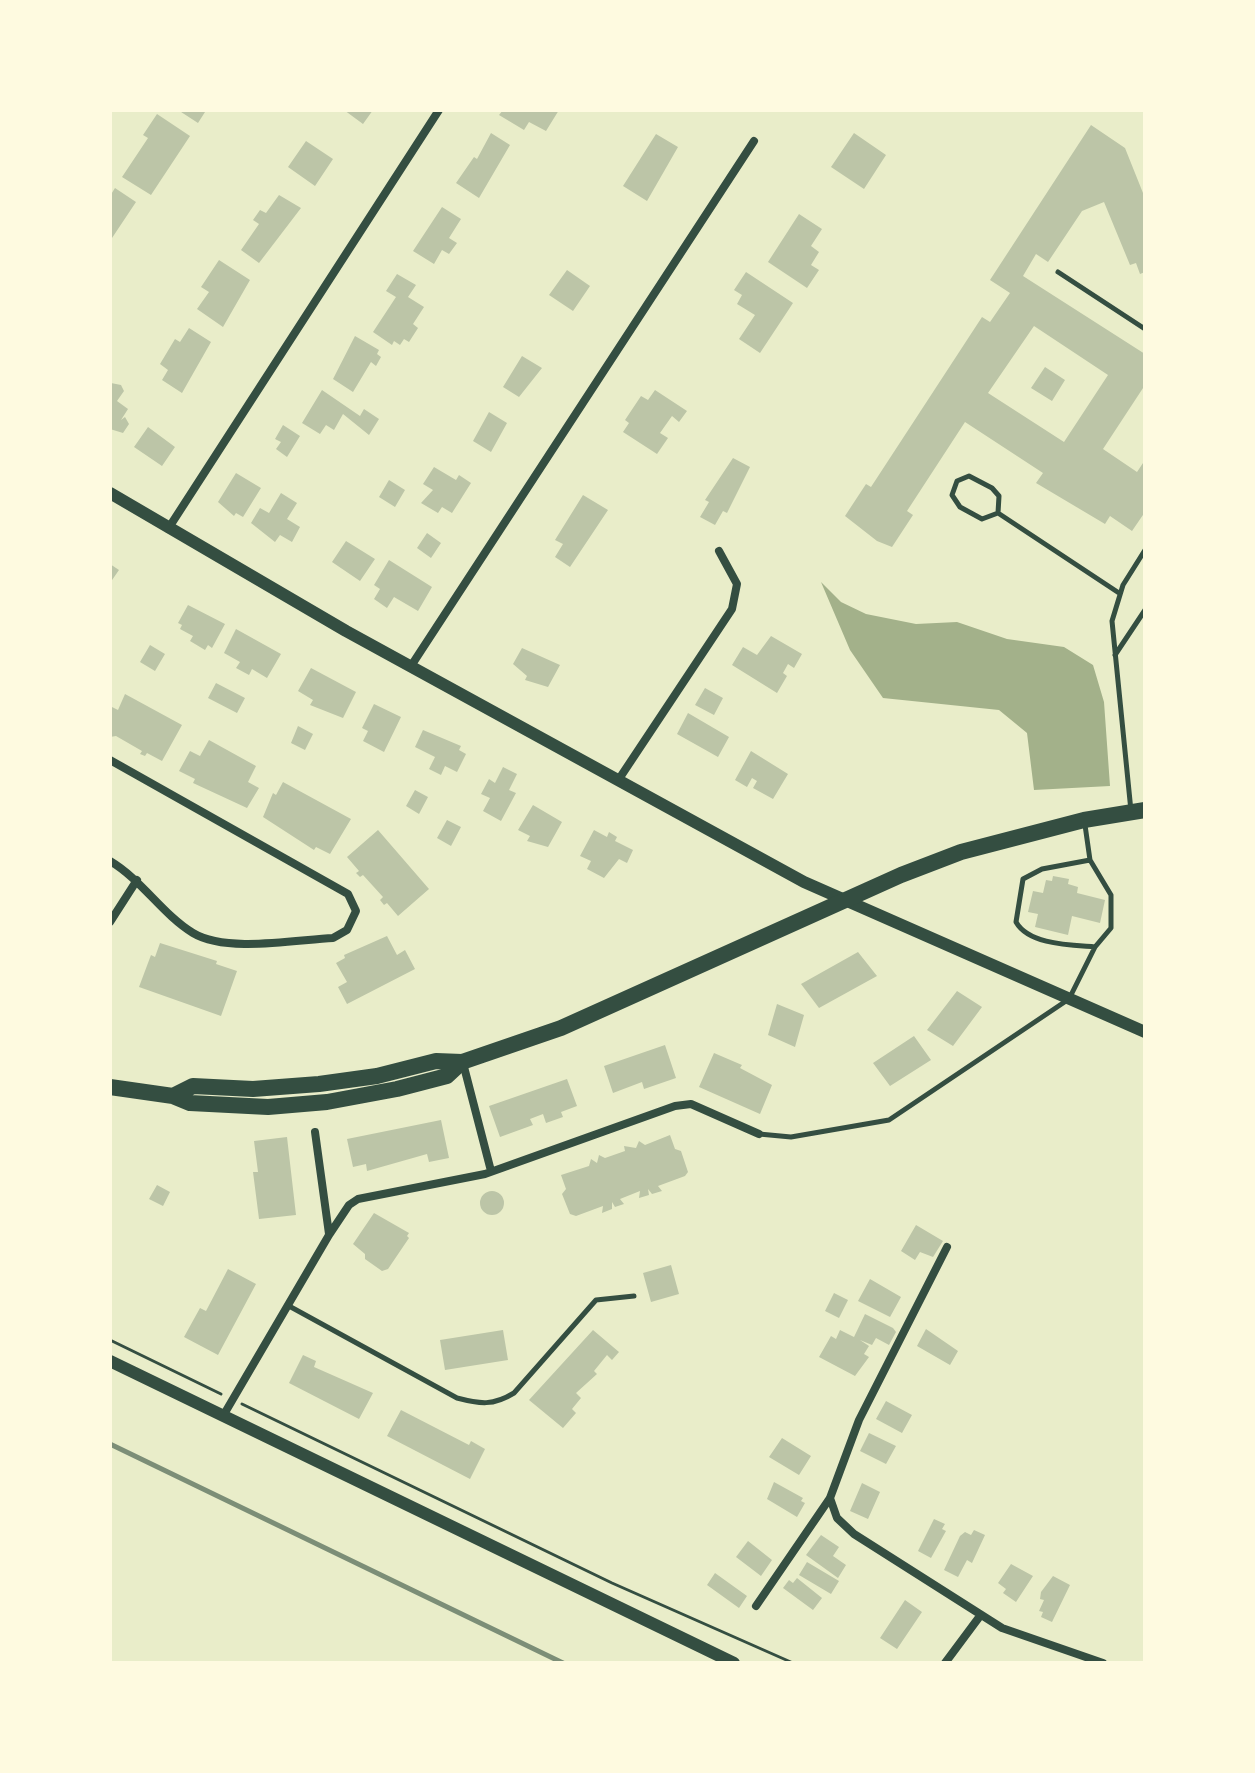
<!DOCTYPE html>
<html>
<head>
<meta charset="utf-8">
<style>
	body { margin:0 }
	#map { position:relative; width:1255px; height:1773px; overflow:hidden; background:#e9edc9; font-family:Cabin,sans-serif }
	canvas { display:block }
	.frame { position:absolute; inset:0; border:112px solid #fefae0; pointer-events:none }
</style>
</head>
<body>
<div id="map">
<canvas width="1255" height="1773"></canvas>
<div class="frame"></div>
</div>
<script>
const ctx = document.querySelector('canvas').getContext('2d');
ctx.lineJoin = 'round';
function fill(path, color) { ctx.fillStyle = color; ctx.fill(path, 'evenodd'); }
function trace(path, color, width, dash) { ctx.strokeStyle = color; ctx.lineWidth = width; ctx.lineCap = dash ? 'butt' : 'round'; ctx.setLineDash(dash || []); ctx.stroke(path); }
fill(new Path2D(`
	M821,582l20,20 25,12 50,10 41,-2 50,17 57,8 29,18 11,37 6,84 -76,4 -7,-57 -28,-23 -116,-12 -33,-48z`), '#a3b18a');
fill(new Path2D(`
	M178,110h26l1,2 -7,11z
	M344,110h29l-10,14z
	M503,110h56l-13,21 -17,-9 -5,8 -25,-15z
	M157,114l33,22 -39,59 -29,-18 26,-39 -5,-3z
	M1091,125l34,23 20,50v74l-5,2 -4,-11 -6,2 -26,-63 -22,9 -34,51 -12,-8 -13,22 122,78v31l-42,64 34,23 8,-12v52l-13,19 -22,-15 -5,8 -69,-41 7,-10 -78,-51 -58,89 6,4 -21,32 -15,-6 -32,-25 21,-32 5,3 111,-170 8,5 20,-29 -20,-13zM1034,326l74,49 -44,67 -76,-49z
	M491,133l19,12 -31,53 -23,-15 18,-26 3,2z
	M854,133l32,22 -22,34 -33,-22z
	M656,134l22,13 -31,54 -24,-15z
	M306,141l27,18 -18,27 -27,-19z
	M115,188l21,14 -26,39v-45z
	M279,195l22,13 -42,55 -18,-13 18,-26 -6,-4 7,-10 6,3z
	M442,207l19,12 -12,19 8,5 -8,11 -7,-4 -8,14 -21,-13z
	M799,214l23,15 -11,17 8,6 -8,13 8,5 -12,18 -39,-26z
	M219,260l31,20 -27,47 -26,-18 12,-17 -8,-5z
	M567,270l23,16 -17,25 -24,-16z
	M746,272l47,31 -33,50 -21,-14 16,-24 -18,-11 5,-9 -8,-5z
	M397,274l19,11 -8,12 16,10 -11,17 5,4 -9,14 -5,-3 -4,6 -6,-4 -2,4 -19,-13 23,-35 -10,-6z
	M189,328l22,14 -29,51 -20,-13 6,-10 -8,-6 15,-25 5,3z
	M355,336l24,14 -2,4 4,3 -5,9 -5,-4 -18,30 -20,-13z
	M522,356l20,12 -23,29 -16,-10z
	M1045,367l20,13 -13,21 -21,-13z
	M111,383l10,2 3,6 -7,10 11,8 -7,11 4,-3 4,7 -6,9 -13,-4z
	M322,390l38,26 4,-7 15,10 -10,16 -26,-21 -9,16 -8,-5 -6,9 -18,-11z
	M655,390l32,21 -8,11 -7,-6 -12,17 8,5 -11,16 -34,-22 6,-9 -4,-3 16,-24 7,4z
	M489,412l18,11 -16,29 -18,-11z
	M283,425l17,11 -13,21 -11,-8 5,-7 -6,-3z
	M148,427l27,20 -13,19 -28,-19z
	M733,458l17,9 -23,46 -4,-2 -8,14 -15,-8 9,-15 -4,-2z
	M434,467l22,13 3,-5 12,8 -19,30 -10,-6 -4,6 -17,-10 12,-13 -10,-6z
	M236,473l25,15 -18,29 -7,-4 -2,3 -16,-14z
	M389,480l16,10 -10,17 -16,-10z
	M281,493l16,10 -10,16 13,8 -8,15 -12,-7 -5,7 -24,-19 9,-15 9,5z
	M583,495l25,15 -38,57 -15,-10 8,-13 -8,-4z
	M427,533l14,10 -10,15 -14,-10z
	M346,541l29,18 -15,22 -28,-19z
	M389,560l43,27 -14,24 -24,-14 -7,11 -13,-9 6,-10 -6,-4z
	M110,564l9,6 -9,13z
	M188,605l37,19 -13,24 -4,-3 -3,5 -15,-9 3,-5 -13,-7 2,-4 -4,-2z
	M236,629l45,25 -14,24 -15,-9 -3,6 -13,-7 4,-6 -16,-9z
	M771,636l31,18 -8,14 -6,-4 -5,9 4,3 -10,17 -45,-28 11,-18 14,8z
	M150,645l15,9 -10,17 -15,-9z
	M522,648l38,17 -12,22 -23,-7 2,-4 -14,-12z
	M311,668l45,24 -13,26 -33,-13 3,-5 -15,-9z
	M216,683l29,15 -8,15 -29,-15z
	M705,688l18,10 -9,17 -19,-10z
	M125,694l57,31 -20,36 -15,-8 -2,3 -5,-2 2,-3 -26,-15 -6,1v-31l8,4z
	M374,704l27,13 -17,35 -21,-11 5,-10 -6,-3z
	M688,713l41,24 -11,20 -41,-23z
	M298,726l15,8 -8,16 -14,-7z
	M423,730l38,16 -2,4 7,4 -9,18 -12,-6 -4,9 -12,-6 6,-12 -20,-10z
	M209,740l47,26 -8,16 11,6 -12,20 -54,-25 2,-4 -16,-8 11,-20 10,5z
	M751,751l37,23 -15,25 -20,-11 4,-7 -5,-3 -5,9 -12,-7z
	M503,767l14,7 -8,16 7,3 -15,28 -18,-10 7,-13 -9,-4 8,-15 6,4z
	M283,782l68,37 -21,35 -14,-7 -2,3 -51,-33 10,-24 3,2z
	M415,790l13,7 -9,17 -13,-8z
	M533,805l29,17 -14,25 -21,-6 3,-5 -12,-6z
	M447,820l14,7 -10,19 -14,-8z
	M378,830l51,59 -31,27 -11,-13 -3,2 -4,-5 3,-3 -20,-22 -3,2 -4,-4 3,-2 -12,-14z
	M594,830l13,7 2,-5 8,5 -2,4 18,9 -6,13 -8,-4 -15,19 -17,-9 4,-8 -11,-5z
	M1053,876l16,3 -1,5 10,3 -1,6 28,7 -5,23 -28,-7 -4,19 -33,-8 3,-13 -10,-2 5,-21 10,2 3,-13 6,1z
	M387,936l10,19 8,-5 10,19 -68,35 -9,-17 9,-5 -11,-19 9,-5 -1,-3z
	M160,943l57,18 -1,3 21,7 -16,45 -82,-29 12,-32 4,2z
	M858,952l19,24 -58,32 -18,-24z
	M957,991l25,16 -29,39 -26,-16z
	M777,1004l27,11 -9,32 -27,-12z
	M914,1036l17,24 -41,26 -17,-23z
	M665,1045l11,33 -32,11 -2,-7 -29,11 -9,-27z
	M714,1053l28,12 -2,3 32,17 -12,29 -61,-27z
	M567,1079l10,27 -16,6 2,5 -17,6 -3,-9 -13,5 3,6 -33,12 -11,-31z
	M441,1120l8,38 -20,4 -2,-8 -60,17 -1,-7 -13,3 -6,-28z
	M670,1135l5,14 6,2 7,21 -3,4 -27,10 4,5 -10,3 -4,-5 1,6 -10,3 1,-7 -20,8 4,5 -9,3 -3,-5v7l-10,4 1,-7 -27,10 -6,-2 -8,-20 4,-5 -5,-14 28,-9 2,-7 6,4 2,-8 6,3 20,-7 -1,-5 12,2 3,-7 6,4z
	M287,1137l9,78 -37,4 -6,-47h5l-4,-31z
	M157,1185l13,7 -7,14 -14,-7z
	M480 1203a12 12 0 1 1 24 0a12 12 0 1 1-24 0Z
	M374,1213l35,20 -2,3 2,2 -21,31 -6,2 -17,-12v-5l-12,-10z
	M916,1225l27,16 -10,16 -13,-5 -5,8 -14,-9z
	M671,1265l8,29 -28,8 -8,-29z
	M228,1269l28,15 -38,71 -34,-18 16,-29 6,3z
	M870,1279l31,18 -11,20 -32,-16z
	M834,1293l14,7 -9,18 -14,-7z
	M865,1314l28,14 3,4 -7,13 -13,-7 -4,7 -12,-5 9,6 -5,8 5,3 -14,19 -36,-19 12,-21 5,3 4,-9 14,7z
	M926,1329l32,22 -8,14 -33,-19z
	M503,1330l5,30 -63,10 -5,-30z
	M593,1330l26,22 -7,8 -5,-5 -13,16 3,3 -21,19 5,5 -9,11 4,4 -13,15 -34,-28z
	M303,1355l13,6 -2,6 59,26 -14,26 -70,-36z
	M886,1401l26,14 -10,18 -26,-14z
	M401,1410l68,35 2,-4 14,8 -15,30 -83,-43z
	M869,1433l27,13 -10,18 -26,-13z
	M782,1438l29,18 -12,19 -30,-18z
	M774,1482l29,16 -2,3 4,2 -8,14 -30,-18z
	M862,1483l18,9 -12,27 -18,-8z
	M934,1519l11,5 -3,5 4,2 -15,27 -13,-7z
	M974,1530l11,5 -13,28 -5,-3 -9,17 -14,-7 16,-34 5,-4 6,3z
	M821,1535l18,12 -6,9 13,9 -8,13 -32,-23z
	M748,1541l24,19 -11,16 -25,-19z
	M807,1562l32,19 -8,13 -32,-19z
	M1011,1564l22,12 -17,26 -13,-9 3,-4 -8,-6z
	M715,1573l32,23 -8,12 -32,-23z
	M1053,1576l17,9 -18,37 -11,-5 2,-5 -4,-1 5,-11 -4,-1 1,-7z
	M797,1578l25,20 -9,12 -30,-22 6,-8 4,3z
	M905,1600l17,12 -25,37 -17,-11z`), '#bcc5a7');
trace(new Path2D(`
	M110,1340l111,54
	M242,1404l370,179 181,80`), '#344e41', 3);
trace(new Path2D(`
	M1058,272l87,57
	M998,513l-16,6 -22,-12 -8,-12 5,-14 12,-5 23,12 7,8 -1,17 121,80
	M1115,655l30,-45
	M1131,811l-19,-190 11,-36 22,-35
	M1085,825l5,35 21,35v33l-16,19c-24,-2 -66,-2 -79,-25l7,-43 19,-10 48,-9
	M759,1134l32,3 98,-17 180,-121 26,-52
	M289,1306l168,92c23,6 36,8 57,-5l82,-93 38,-4`), '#344e41', 5);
trace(new Path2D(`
	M168,529l271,-419
	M411,666l343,-525
	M110,760l238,134 8,17 -9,19 -14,8c-38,2 -107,15 -140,-5 -31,-19 -51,-53 -83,-72
	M619,779l113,-170 5,-25 -18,-33
	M110,922l27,-42
	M463,1063l28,108
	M315,1132l14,102
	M223,1416l106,-181 20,-30 9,-6 127,-25 190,-68 16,-2 68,30
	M830,1498l7,20 17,16 148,94 101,35
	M756,1606l74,-108 29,-78 88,-173
	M945,1663l35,-47`), '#344e41', 8);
trace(new Path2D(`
	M110,493l236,138 458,251 341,150
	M110,1361l624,302`), '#344e41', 12);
trace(new Path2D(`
	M110,1087l63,9 17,7 78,4 59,-5 70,-13 50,-13 15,-14
	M173,1096l20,-10 60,3 66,-5 58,-8 59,-15 26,1 99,-34 340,-153 60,-23 123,-32 61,-10`), '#344e41', 16);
trace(new Path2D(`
	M110,1444l453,219`), '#7c8e77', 5);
</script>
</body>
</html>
